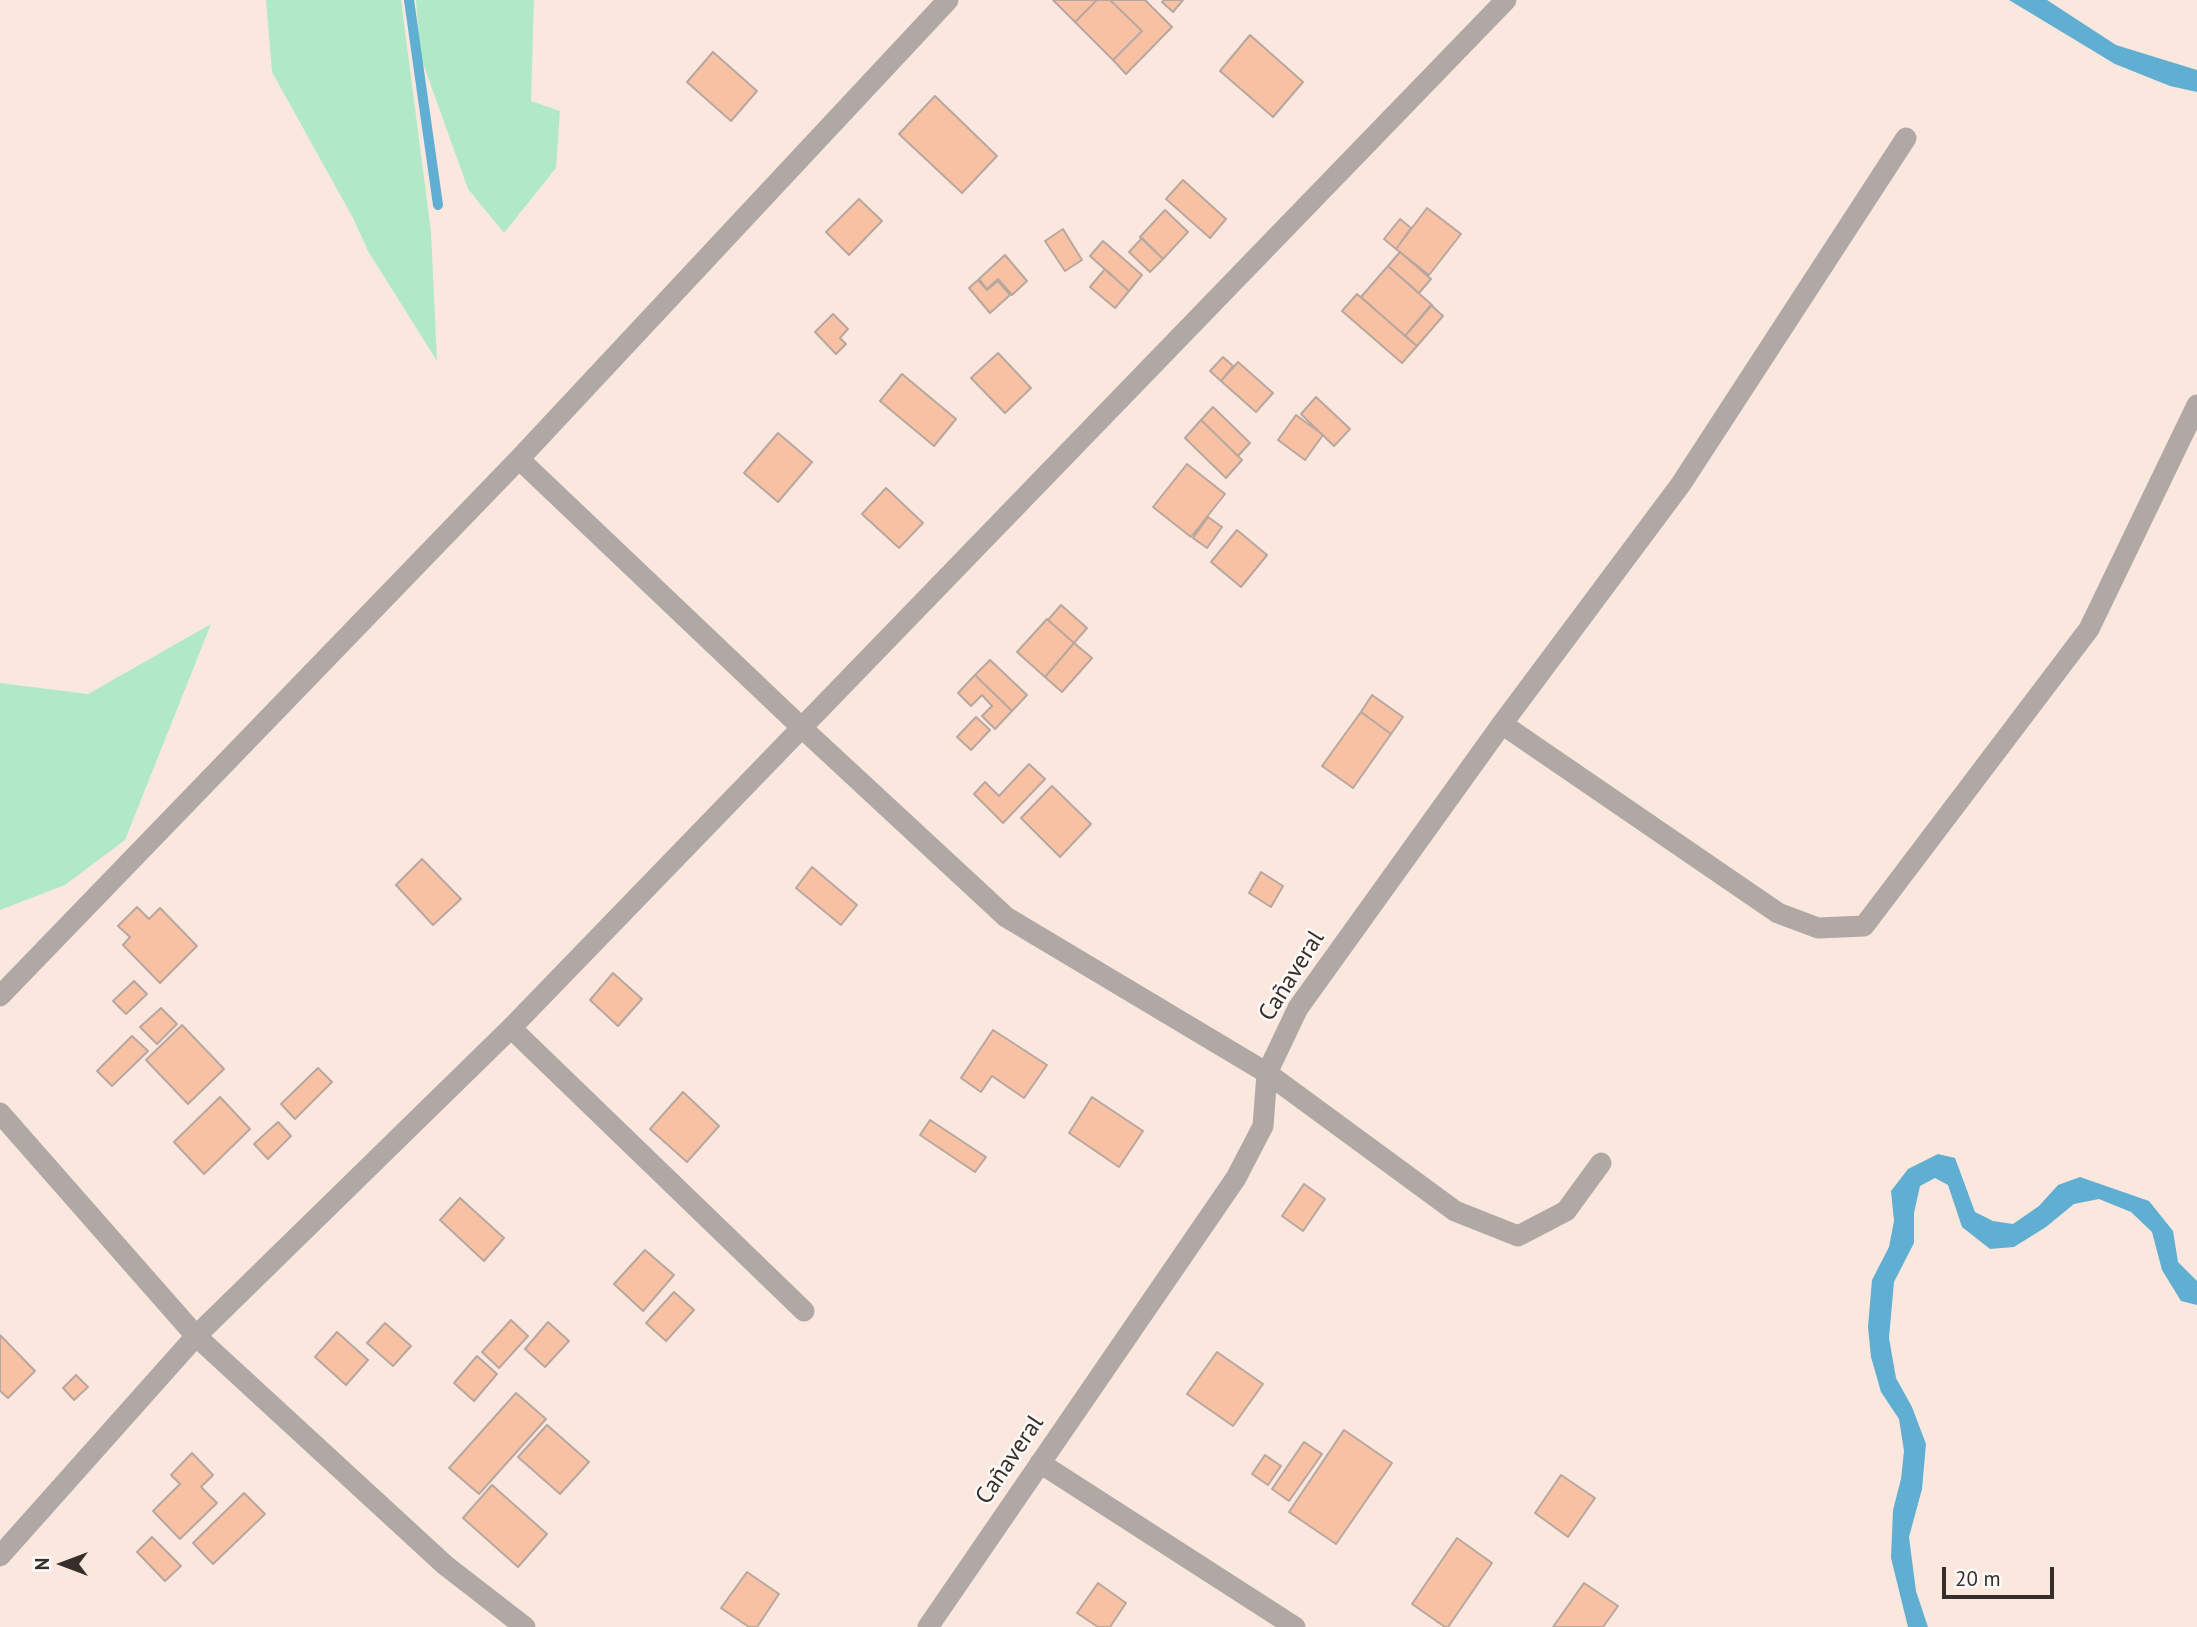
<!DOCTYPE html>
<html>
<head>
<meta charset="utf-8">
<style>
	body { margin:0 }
	#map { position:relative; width:2197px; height:1627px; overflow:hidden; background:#fae8df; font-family:"PT Sans",sans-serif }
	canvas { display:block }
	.north { position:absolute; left:28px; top:1529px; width:70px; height:70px; -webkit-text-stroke:5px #fcf9f7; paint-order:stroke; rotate:270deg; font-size:19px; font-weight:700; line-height:28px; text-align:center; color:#352e2b }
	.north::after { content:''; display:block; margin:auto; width:24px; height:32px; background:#352e2b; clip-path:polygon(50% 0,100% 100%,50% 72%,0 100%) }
	.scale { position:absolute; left:1942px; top:1567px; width:112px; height:32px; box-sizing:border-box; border:4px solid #352e2b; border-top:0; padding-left:9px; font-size:21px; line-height:24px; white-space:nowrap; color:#352e2b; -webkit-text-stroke:5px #fcf9f7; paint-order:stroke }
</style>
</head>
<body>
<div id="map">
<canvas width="2197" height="1627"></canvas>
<div class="north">N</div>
<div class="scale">20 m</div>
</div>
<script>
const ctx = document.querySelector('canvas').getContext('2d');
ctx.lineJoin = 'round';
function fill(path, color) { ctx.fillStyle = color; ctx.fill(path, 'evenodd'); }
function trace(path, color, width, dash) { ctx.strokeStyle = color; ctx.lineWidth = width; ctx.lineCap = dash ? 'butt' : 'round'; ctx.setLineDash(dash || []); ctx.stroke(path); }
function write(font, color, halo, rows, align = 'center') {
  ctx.font = font + ' "PT Sans",sans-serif'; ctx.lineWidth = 5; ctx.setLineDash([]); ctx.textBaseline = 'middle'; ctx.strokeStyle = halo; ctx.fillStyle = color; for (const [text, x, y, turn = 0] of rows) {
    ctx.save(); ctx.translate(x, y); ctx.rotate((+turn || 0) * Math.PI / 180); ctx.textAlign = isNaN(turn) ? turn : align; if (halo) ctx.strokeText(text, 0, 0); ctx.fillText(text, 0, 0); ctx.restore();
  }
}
fill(new Path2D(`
	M266,0h135l30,232 6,129 -69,-110 -15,-33 -81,-146z
	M416,0h118l-3,101 29,10 -4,57 -52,65 -36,-44 -48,-134z
	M211,624l-86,216 -60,45 -65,25v-227l88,11z`), '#b1e9c6');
fill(new Path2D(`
	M2009,0h38l69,45 81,25v22l-27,-6 -55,-22z
	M1938,1154l17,4 20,54 18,9 20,3 26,-18 19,-21 22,-8 69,24 24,30 5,31 19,19v24l-16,-4 -19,-31 -10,-38 -21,-20 -32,-13 -25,5 -28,23 -32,20 -24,2 -28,-22 -14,-42 -13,-7 -15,8 -6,27v30l-20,39 -5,56 7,40 16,29 14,37 -4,45 -13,48 7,54 12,36h-20l-17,-69 2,-48 8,-31 3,-28 -5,-32 -18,-27 -10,-35 -3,-30 4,-47 17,-33 5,-26 -3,-30 17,-22z`), '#60aed2');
trace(new Path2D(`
	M409,0l29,205`), '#60aed2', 10);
const building = new Path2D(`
	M1053,0h44l-22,22z
	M1097,0h13l32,31 -29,29 -38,-38z
	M1110,0h35l27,27 -46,47 -13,-14 29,-29z
	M1164,0h19l-10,12 -11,-10z
	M1250,35l53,47 -30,35 -53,-46z
	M713,52l44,39 -26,30 -44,-39z
	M935,96l62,60 -35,37 -63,-59z
	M1183,180l43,39 -16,19 -44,-39z
	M859,199l23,22 -33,34 -23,-23z
	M1427,208l34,26 -32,41 -33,-26z
	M1165,210l23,22 -25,27 -23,-22z
	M1400,219l11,9 -15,21 -12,-10z
	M1063,229l19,31 -17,11 -20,-30z
	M1142,238l21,21 -13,13 -21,-20z
	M1103,241l39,34 -13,16 -39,-35z
	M1400,252l31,27 -12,14 -31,-27z
	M1005,255l22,26 -15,14 -14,-16 -11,10 -8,-10z
	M1388,266l44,39 -27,31 -44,-39z
	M1105,269l24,22 -14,17 -25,-21z
	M978,280l9,10 11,-9 12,14 -20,18 -21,-25z
	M1357,294l60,52 -15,17 -60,-52z
	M1431,305l12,11 -26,30 -12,-10z
	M833,314l15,15 -8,9 6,6 -10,10 -21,-22z
	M998,353l33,35 -26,25 -34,-35z
	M1223,357l10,9 -12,15 -11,-10z
	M1238,362l35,31 -17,19 -35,-31z
	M902,374l54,45 -22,27 -54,-45z
	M1316,397l34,32 -16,17 -33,-32z
	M1213,407l37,36 -12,13 -37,-36z
	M1296,415l27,20 -18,25 -27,-20z
	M1201,420l41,40 -16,18 -41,-40z
	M778,433l34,29 -34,40 -34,-29z
	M1187,464l38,30 -34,43 -38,-30z
	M886,488l37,35 -24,25 -37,-34z
	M1208,517l14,10 -15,21 -14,-10z
	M1237,530l30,25 -26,32 -30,-25z
	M1061,605l26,23 -13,15 -26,-23z
	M1047,619l27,24 -29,34 -28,-25z
	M1074,643l18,15 -30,34 -17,-15z
	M990,660l37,35 -15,16 -37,-36z
	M975,675l37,36 -17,18 -13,-13 10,-10 -10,-11 -11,11 -13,-13z
	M1372,695l31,22 -12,17 -30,-22z
	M1361,712l30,22 -38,54 -31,-22z
	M976,717l14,13 -19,20 -14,-13z
	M1029,764l16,15 -42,44 -29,-29 11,-12 14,14z
	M1052,786l39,38 -31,33 -39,-39z
	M422,859l39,40 -28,26 -37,-40z
	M812,867l45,38 -16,20 -45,-37z
	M1261,872l22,14 -12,21 -22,-14z
	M137,907l12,12 11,-11 37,38 -37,37 -37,-38 7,-8 -12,-11z
	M613,973l29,26 -24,27 -28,-26z
	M134,981l13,13 -21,20 -13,-13z
	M161,1008l16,16 -20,20 -17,-17z
	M182,1025l42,44 -36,35 -42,-44z
	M993,1030l54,35 -23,33 -32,-22 -11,16 -20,-14z
	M132,1036l16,15 -36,35 -15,-15z
	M318,1068l14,14 -37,37 -14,-15z
	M683,1092l36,34 -32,36 -37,-33z
	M220,1097l30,32 -46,45 -30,-32z
	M1092,1097l51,34 -24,36 -50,-34z
	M930,1120l56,37 -11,15 -55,-37z
	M278,1122l13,14 -23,23 -14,-15z
	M1304,1184l21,15 -22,32 -21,-15z
	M460,1198l44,40 -20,23 -44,-41z
	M645,1250l29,25 -31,36 -29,-27z
	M674,1292l20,18 -28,31 -20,-18z
	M511,1320l17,16 -29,32 -17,-16z
	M548,1322l21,19 -24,26 -20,-18z
	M385,1323l26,23 -18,20 -26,-23z
	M337,1332l31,28 -22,25 -31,-28z
	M0,1335l35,36 -27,27 -8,-7z
	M1217,1352l46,32 -30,42 -46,-32z
	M477,1356l20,18 -23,27 -20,-18z
	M76,1375l12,12 -14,13 -11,-12z
	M516,1393l30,26 -67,75 -30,-26z
	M547,1425l42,37 -29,32 -42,-37z
	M1344,1430l48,33 -56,81 -47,-32z
	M1304,1442l18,12 -33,47 -17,-12z
	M192,1453l21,22 -12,12 16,16 -37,36 -27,-28 27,-27 -9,-9z
	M1265,1455l16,11 -13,19 -16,-11z
	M1561,1475l34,23 -27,39 -33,-24z
	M492,1485l55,49 -29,33 -55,-49z
	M244,1493l21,21 -52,50 -20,-21z
	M152,1537l29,29 -16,15 -28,-29z
	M1457,1538l35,25 -44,64h-3l-33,-23z
	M747,1572l32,22 -22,33h-8l-28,-19z
	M1098,1583l28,20 -16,24h-12l-21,-14z
	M1584,1583l34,23 -15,21h-50z`);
fill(building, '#f8c1a4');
trace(building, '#b8a79f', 2);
trace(new Path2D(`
	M1502,724l276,189 40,15 46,-2 225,-297 108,-224
	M1267,1073l188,138 63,25 48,-25 35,-48`), '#b0a8a5', 21);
trace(new Path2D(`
	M519,459l282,268 205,190 261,156
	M0,996l519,-537 429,-459
	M511,1028l293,283
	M0,1113l196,223 249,229 80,62
	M1040,1463l255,164
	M0,1556l196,-220 315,-308 995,-1028
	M928,1627l308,-449 27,-52 4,-53 31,-65 204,-284 179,-240 225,-346`), '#b0a8a5', 21);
write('24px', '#352e2b', '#fcf9f7', [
	["Cañaveral",1292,976,-58],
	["Cañaveral",1010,1460,-56]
]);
</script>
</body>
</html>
